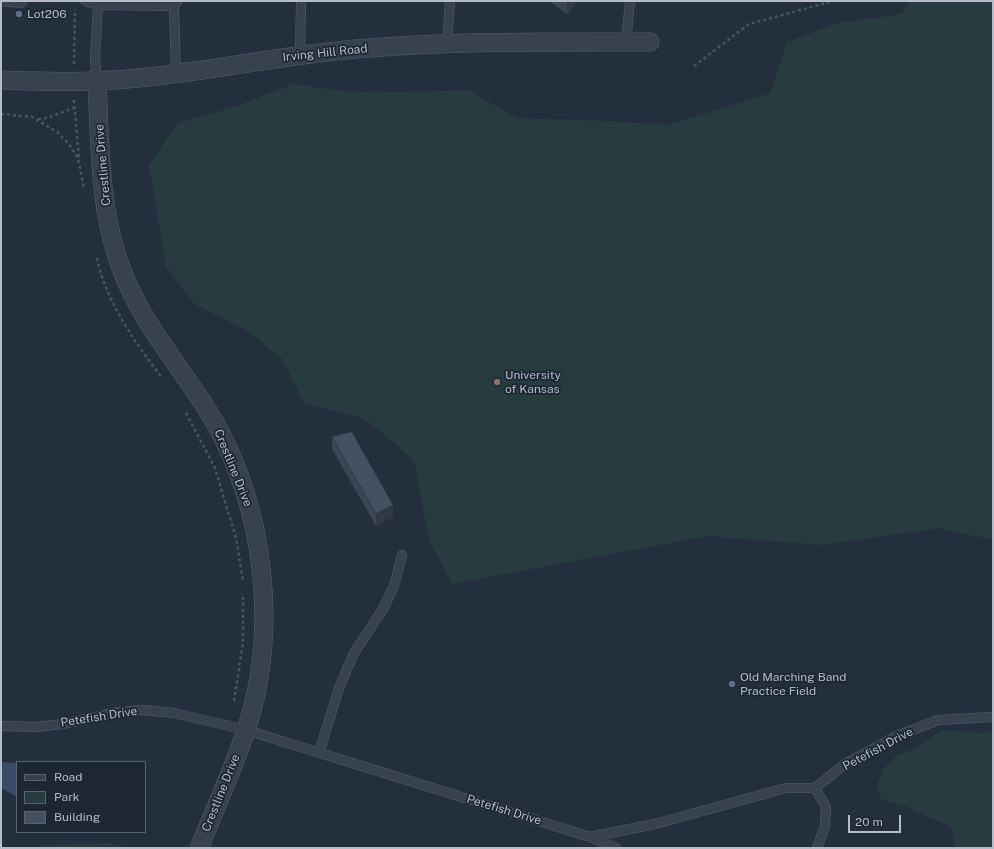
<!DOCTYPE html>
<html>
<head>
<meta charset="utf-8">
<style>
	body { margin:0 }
	#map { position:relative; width:994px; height:849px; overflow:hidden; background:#242f3e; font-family:"Public Sans",sans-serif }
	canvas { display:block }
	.frame { position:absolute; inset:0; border:2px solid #b4bcc9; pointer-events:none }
	.legend { position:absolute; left:16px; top:761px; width:130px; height:72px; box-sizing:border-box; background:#1d2633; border:1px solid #59626f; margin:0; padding:5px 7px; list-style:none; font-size:12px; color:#b4bcc9 }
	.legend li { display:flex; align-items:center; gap:8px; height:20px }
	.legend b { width:20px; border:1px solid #59626f }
	.scale { position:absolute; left:848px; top:815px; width:53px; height:18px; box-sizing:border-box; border:2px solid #b4bcc9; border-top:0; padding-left:5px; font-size:12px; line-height:14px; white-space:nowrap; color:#b4bcc9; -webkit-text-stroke:3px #1d2633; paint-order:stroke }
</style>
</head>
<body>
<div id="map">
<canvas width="994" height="849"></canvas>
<div class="frame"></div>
<ul class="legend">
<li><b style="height:5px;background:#38414e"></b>Road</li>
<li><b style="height:11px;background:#263c3f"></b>Park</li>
<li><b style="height:11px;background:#455162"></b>Building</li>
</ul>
<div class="scale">20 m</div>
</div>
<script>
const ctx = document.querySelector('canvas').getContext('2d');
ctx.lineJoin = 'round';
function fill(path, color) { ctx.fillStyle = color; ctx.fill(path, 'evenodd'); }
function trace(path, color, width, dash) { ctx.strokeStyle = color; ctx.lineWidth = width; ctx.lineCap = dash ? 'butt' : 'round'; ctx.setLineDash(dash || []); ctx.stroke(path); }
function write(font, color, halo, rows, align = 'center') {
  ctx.font = font + ' "Public Sans",sans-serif'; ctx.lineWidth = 3.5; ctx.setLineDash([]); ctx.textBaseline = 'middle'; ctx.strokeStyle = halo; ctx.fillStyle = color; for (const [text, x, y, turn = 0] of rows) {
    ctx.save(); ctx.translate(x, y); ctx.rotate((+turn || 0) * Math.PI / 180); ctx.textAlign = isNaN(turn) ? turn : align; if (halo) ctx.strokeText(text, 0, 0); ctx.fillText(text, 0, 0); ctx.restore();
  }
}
fill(new Path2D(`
	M909,1h84v539l-53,-12 -119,17 -113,-9 -256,48 -23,-44 -15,-80 -49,-41 -61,-16 -22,-44 -33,-27 -55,-28 -28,-37 -17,-102 29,-42 59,-17 56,-22 51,7 55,1 70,-2 48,28 95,3 56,4 102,-32 17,-51 51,-19 64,-9z
	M941,730l52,3v115h-38l-4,-21 -46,-21 -24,-6 -4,-13 6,-18 14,-14 22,-8z
	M111,843l14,5h-87l8,-3z`), '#263c3f');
fill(new Path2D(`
	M1,762l16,1v34l-16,-9z`), '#394c67');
const lane = new Path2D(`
	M1,1l19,2 3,-2
	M85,1l13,4 76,1 4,-5
	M174,6l2,68
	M626,42l4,-41
	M447,44l3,-43
	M300,54l1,-53
	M97,82l-2,-24 3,-53
	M1,726l35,1 27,-3 55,-12 25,-2 31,3 72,17 344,107 65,-13 131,-36h29l30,-24 52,-28 41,-16 55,-3
	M319,753l20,-65 15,-35 29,-44 11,-23 8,-31
	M815,788l11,19 -1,20 -8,21
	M590,837l26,11`);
const street = new Path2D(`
	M1,80c46,2 92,3 137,-2 78,-7 153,-25 231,-30 93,-7 188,-6 281,-6
	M97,82c3,59 2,121 21,178 22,64 63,105 96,161 51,90 65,210 32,309 -13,40 -31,79 -47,118`);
trace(lane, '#565f6c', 10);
trace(street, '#565f6c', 19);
trace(new Path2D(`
	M74,64l1,-55
	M694,66l55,-42 84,-23
	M74,100l5,58
	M1,114l31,3 25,15 12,12 9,14 6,31
	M38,119l9,-1 27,-10
	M97,258c9,45 39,85 65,120
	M186,413l29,55 21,70 7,42
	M234,701l9,-58v-46`), '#44595c', 2.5, [3, 3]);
trace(lane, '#38414e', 9);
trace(street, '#38414e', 18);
fill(new Path2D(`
	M549,1h29l-11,13z
	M332,437l61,80 -17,9 -44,-77z`), '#3b4654');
fill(new Path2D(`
	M567,1h11l-11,13z
	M393,505v12l-17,9v-12z`), '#303945');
const building = new Path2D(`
	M352,432l41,73 -17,9 -44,-77z`);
fill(building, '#455162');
trace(building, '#303945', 1);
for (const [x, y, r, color] of [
	[19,14,4,"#5c6f8a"],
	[497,382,4,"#8d6e63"],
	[732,684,4,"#5c6f8a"]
]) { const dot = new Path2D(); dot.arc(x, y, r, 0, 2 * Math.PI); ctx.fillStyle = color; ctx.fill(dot); trace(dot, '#1d2633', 1.5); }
write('12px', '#b4bcc9', '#1d2633', [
	["Lot206",27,14],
	["University",505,375],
	["of Kansas",505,389],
	["Old Marching Band",740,677],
	["Practice Field",740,691]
], 'left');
write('12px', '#b4bcc9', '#1d2633', [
	["Irving Hill Road",325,53,-6],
	["Crestline Drive",103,165,-95],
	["Crestline Drive",233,468,68],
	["Petefish Drive",99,717,-9],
	["Petefish Drive",878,749,-28],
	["Crestline Drive",221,793,-68],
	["Petefish Drive",504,810,17]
]);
</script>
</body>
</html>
